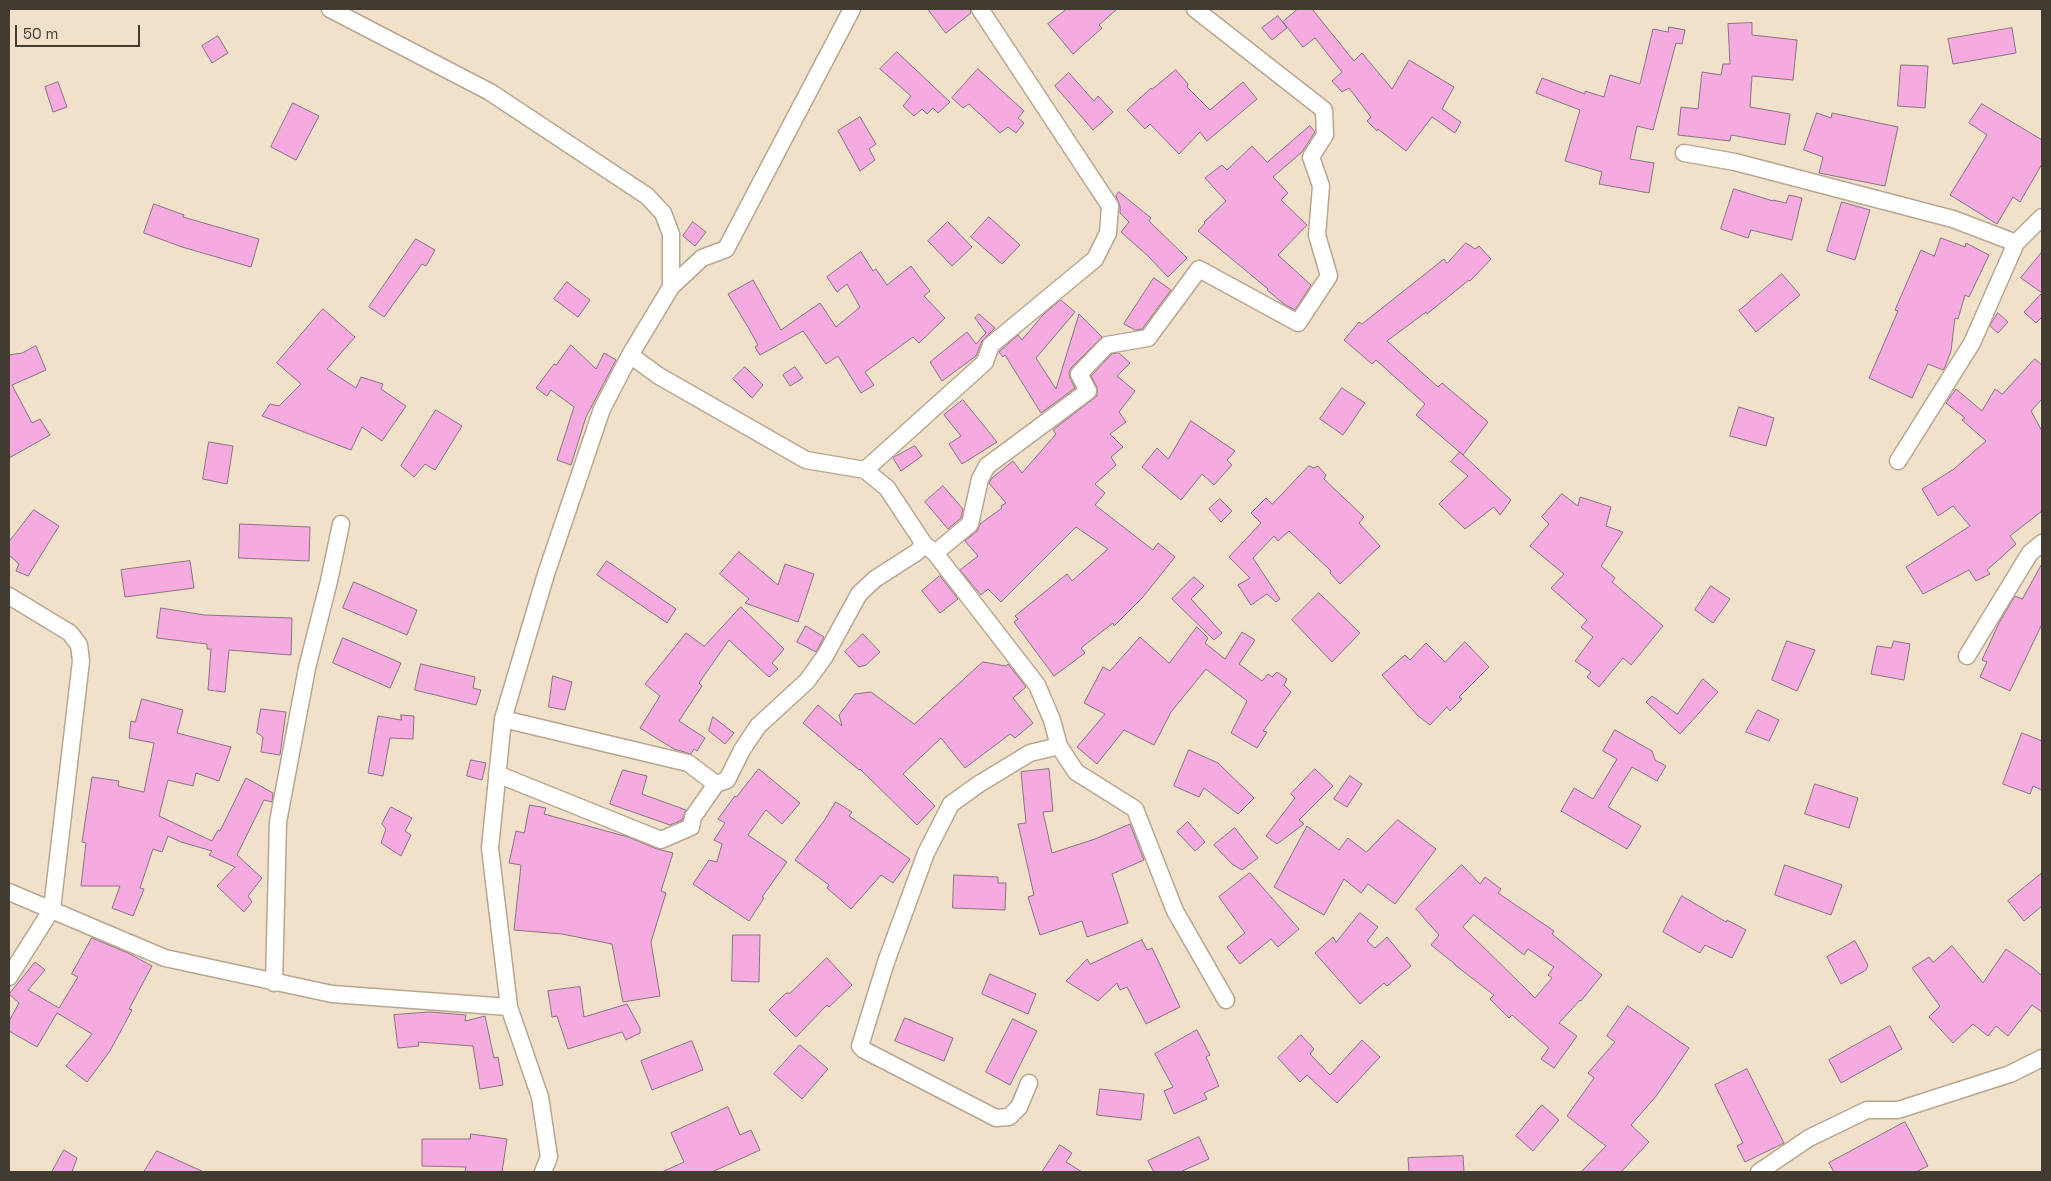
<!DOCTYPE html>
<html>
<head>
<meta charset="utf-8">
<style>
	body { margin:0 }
	#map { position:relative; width:2051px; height:1181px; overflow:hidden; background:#f1e1ca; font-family:"Space Grotesk",sans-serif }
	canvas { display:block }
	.frame { position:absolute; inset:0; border:10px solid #423b32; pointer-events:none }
	.scale { position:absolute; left:15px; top:25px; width:125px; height:22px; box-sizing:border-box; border:2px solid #423b32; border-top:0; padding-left:6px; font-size:15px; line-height:18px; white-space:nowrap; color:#423b32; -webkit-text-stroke:4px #f1e1ca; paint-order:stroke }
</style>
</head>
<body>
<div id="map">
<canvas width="2051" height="1181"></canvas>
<div class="frame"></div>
<div class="scale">50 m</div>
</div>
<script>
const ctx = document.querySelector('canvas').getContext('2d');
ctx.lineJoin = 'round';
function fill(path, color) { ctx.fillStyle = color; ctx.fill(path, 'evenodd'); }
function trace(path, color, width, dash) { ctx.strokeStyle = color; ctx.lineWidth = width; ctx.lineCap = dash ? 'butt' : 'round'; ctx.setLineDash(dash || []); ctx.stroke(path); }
const building = new Path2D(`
	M928,9h42l1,4 -25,20z
	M1067,9h50l-18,16 3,3 -29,26 -25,-30z
	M1298,9h14l42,52 8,-8 30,36 17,-29 45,27 -12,22 19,13 -6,11 -23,-16 -26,34 -28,-22 -1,2 -10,-10 4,-4 -22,-29 -7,4 -10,-11 10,-9 -27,-34 -12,9 -20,-25z
	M1278,16l9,12 -15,12 -10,-12z
	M1752,23v12l45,5 -4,40 -41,-4 -2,31 40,7 -5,31 -54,-10 -1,6 -52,-6 3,-28 17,2 4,-37 19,3 2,-11h7l-2,-40z
	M1669,27l16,3 -3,14 -6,-1 -23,87 -16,-4 -7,33 24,4 -5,30 -50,-9 3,-12 -37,-11 15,-51 -44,-17 6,-15 43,16v-3l19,6 6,-22 30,9 13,-55 15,3z
	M2012,28l4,25 -63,11 -5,-25z
	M218,36l10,17 -16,10 -10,-17z
	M897,52l53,50 -12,11 -5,-5 -6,6 -5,-5 -8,7 -11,-10 8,-10 -31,-27z
	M1901,65l27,1 -3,42 -27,-2z
	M978,69l46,42 -6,7 6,5 -8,10 -8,-6 -8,6 -31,-29 -6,4 -11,-10z
	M1176,70l12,14 -1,3 23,23 33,-28 14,17 -50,42 -7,-9 -21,22 -29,-30 -5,5 -18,-19 24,-22 1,1z
	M1069,73l25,28 4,-5 15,16 -20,18 -38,-44z
	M58,82l9,25 -14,5 -8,-25z
	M293,103l26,13 -23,44 -25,-13z
	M1982,104l60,36v24l-22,38 -7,-5 -16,27 -47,-29 37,-60 -18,-12z
	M1817,113l14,5 1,-5 66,14 -13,59 -66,-13 4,-16 -19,-7z
	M860,117l16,27 -7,5 6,11 -15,11 -22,-40z
	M1310,126l5,6 -13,20 -29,25 15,16 -7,7 26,25 -29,30 33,30 -16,25 -11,-6 -17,-14 1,-1 -70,-58 7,-8 -1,-1 22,-21 -21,-23 17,-13 5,5 25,-24 15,16z
	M1734,189l39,12v-1l13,3 3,-8 13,3 -10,42 -41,-10 -3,8 -27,-9z
	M1119,192l32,26 -2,3 38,37 -19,19 -20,-21 -27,-24 8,-10 -9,-9v-7l-4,-10z
	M1842,202l28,8 -15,50 -28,-9z
	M154,204l30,11 -1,2 76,22 -8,28 -69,-20 -38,-14z
	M989,217l31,28 -18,19 -31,-27z
	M693,222l13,10 -11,14 -12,-10z
	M948,222l24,25 -20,19 -24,-25z
	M1941,238l24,9 1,-4 23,12 -20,42 -4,-2 -7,24 -3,-1 -4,33 -6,16 -2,3 -15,-6 -16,34 -43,-20 29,-67 -3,-1 26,-60 13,6z
	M416,239l19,11 -9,16 -4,-2 -38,53 -15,-10z
	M1466,243l9,6 4,-3 12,13 -21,22 -1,-1 -42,34 -1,-2 -39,29 51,46 4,-4 46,39 -25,33 -47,-40 9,-11 -49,-44 -4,4 -28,-24 15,-18 3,2 82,-65 3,4z
	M861,252l12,19 3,-2 11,16 24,-19 19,25 -6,5 21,22 -26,25 -6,-6 -48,35 9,13 -13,8 -23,-37 -12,8 -23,-33 -43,24 -5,-8 3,-2 -10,-18 -20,-33 25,-14 28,50 39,-27 16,24 24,-20 -13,-23 -10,8 -10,-15z
	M2042,252v65l-6,6 -12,-11 18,-19 -21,-15z
	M1782,274l18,21 -44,37 -17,-21z
	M1154,278l17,12 -29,39 -7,1 -11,-6z
	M567,282l23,18 -12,17 -24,-18z
	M1061,300l14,12 -39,46 20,31 23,-75 23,23 -31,31 -2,4 1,6 5,10 -34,25 -36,-58 -2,2 -4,-5 19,-17 4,5 21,-25z
	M323,309l32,28 -28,32 29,19 5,-11 22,7 -2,5 25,17 -24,35 -20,-14 -11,23 -89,-34 8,-12 9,2 22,-22 -24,-21z
	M1998,313l10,9 -10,11 -8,-7z
	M979,314l16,14 -13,13 -6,15 -34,25 -12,-19 37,-30 9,12 10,-11 -11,-15z
	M571,345l25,24 8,-16 12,7 -30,57 -15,48 -14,-5 17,-53 -23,-17 -4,6 -11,-8 18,-24 2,1z
	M36,346l10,24 -34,15 20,38 8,-4 10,16 -41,23v-103l13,-2z
	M1119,353l11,10 -13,13 18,15 -16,21 7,10 -16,12 13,13 -12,10 5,8 -21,19 10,9 -10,12 58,45 5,-7 17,14 -32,40 -29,29 -1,-3 -32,25 4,5 -31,23 -40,-54 4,-3 -3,-3 52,-42 5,7 36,-32 -32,-22 -75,75 -13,-13 -7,6 -21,-25 18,-14 -13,-15 12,-10 3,-7 22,-16 -1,-2 5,-3 -17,-20 3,-5 21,-17 9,12 34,-39 -3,-4 44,-34v-9l-6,-11 21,-22z
	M2035,359l7,6v34l-11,12 11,20v80l-32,25 6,8 -29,26 3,4 -14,7 -7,-11 -46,24 -17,-27 64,-41 -17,-20 -15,10 -16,-27 32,-20 32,-28 -24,-21 3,-2 -19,-15 10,-14 26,22 13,-22 7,5z
	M745,367l18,18 -11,13 -19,-19z
	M795,367l8,11 -13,8 -7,-11z
	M1342,388l23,15 -22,32 -23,-16z
	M963,400l34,42 -35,22 -13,-20 12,-8 -17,-21z
	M1739,407l35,11 -8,28 -36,-10z
	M436,410l26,16 -27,44 -10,-6 -11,13 -13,-11z
	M1191,421l44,30 -8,9 5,5 -18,20 -12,-11 -21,26 -39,-33 15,-19 11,11z
	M209,442l24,4 -6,38 -24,-5z
	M915,446l7,10 -21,15 -8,-13z
	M1460,452l51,48 -11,15 -6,-8 -29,22 -26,-25 29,-28 -17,-14z
	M1309,466l5,2 4,-2 8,9 -2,4 40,38 -5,6 21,23 -40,38 -10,-11 1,-2 -42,-40 -11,10 -4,-5 -21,22 27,41 -4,3 -9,-8 -16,11 -13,-20 12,-7 -21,-21 32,-34 -10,-10 15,-15 6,6z
	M943,486l20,23 -2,9 -13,11 -23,-27z
	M1562,494l16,12 2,-9 31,10 -5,19 17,6 -22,34 14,12 -3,4 51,44 -32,39 -8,-7 -24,29 -12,-10 4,-5 -16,-11 18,-24 -12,-10 6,-7 -36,-32 13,-14 -34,-28 19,-22 -7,-7z
	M1220,499l12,12 -11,11 -12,-13z
	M34,510l25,16 -31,50 -12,-5 3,-7 -10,-9v-13z
	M240,524l70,3 -1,34 -70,-3z
	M739,552l39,33 7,-21 29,10 -16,48 -53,-19 4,-4 -29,-25z
	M190,561l4,27 -69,9 -4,-27z
	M607,561l69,48 -9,14 -70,-48z
	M2042,564v60l-32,67 -30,-14 7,-15 -5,-2 17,-37 16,-27 7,3z
	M940,576l18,23 -18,14 -18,-22z
	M1194,577l10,9 -13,13 31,34 -8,7 -42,-41z
	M354,582l63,28 -10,25 -64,-27z
	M1711,586l19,13 -17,24 -18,-13z
	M1319,593l41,40 -28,29 -40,-42z
	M741,607l43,42 -12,14 6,6 -9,8 -40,-37 -30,43 3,3 -23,35 26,17 -8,13 -3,-2 -3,5 -17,-5 -34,-21 20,-32 -15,-12 41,-51 18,13z
	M161,608l43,7 88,3 -1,37 -62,-5 -4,42 -17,-2 3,-41h-4v-5l-50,-6z
	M806,626l18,11 -8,15 -19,-10z
	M1197,627l11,11 -3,5 20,16 17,-27 13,8 -16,24 23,17 6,-7 4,3 5,-5 10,7 -3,6 7,7 -28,39 4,1 -10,16 -26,-15 16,-32 -41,-32 -35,43 -17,33 -30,-15 -27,34 -20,-17 28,-33 -21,-11 19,-36 7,4 30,-34 29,26z
	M863,634l17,18 -14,13 -7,2 -14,-15z
	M343,638l58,25 -11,25 -57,-25z
	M1787,641l28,9 -18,41 -25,-11z
	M1894,641l16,3 -6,36 -33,-6 6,-28 14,2z
	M1465,642l24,25 -30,30 3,2 -12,12 -3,-4 -17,18 -13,-10 -35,-40 23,-20 5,5 16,-17 19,19z
	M983,662l23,4 2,-2 18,23 -13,11 20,25 -18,15 -5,-4 -45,34 -24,-30 -38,36 32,32 -18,19 -57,-56 -1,1 -56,-47 15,-18 24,21 -3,-11 16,-21 16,-2 43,32z
	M421,664l54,13 -2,11 8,2 -5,15 -61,-15z
	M553,676l19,6 -7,28 -16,-3z
	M1703,679l15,13 -38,42 -34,-32 6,-6 25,18z
	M142,699l41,11 -6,23 54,14 -12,34 -23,-8 -3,13 -25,-6 -9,36 53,25 6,-11 2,1 26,-53 27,15 -1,9 -8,-2 -27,55 25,23 -14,18 4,6 -8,10 -27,-26 18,-19 -26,-12 3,-4 -31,-9 -13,-6 -6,16 -9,-3 -13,39 4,1 -11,27 -21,-8 8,-22h-39l5,-43 -4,-1 10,-65 27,4 -1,5 26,6 10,-49 -25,-5 2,-17 4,1z
	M261,709l25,3 -6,43 -19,-3 2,-15 -6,-4z
	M1758,710l21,10 -10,21 -23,-9z
	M401,715l13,1 -1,23 -23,-1 -7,38 -15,-3 10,-57 23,4z
	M713,717l21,16 -9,11 -16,-13z
	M1615,730l37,21 3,9 11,6 -9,15 -25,-14 -24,40 33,19 -14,23 -66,-38 13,-23 19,11 24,-40 -14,-8z
	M2022,733l20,8v49l-9,-4 -3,8 -27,-10z
	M1189,750l29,13 36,35 -16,16 -34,-26 -5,9 -25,-11z
	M471,760l15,3 -4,17 -15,-4z
	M759,769l41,34 -18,21 -16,-14 -18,25 39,27 -25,35 2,1 -15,23 -56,-37 16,-24 8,2 5,-18 -8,-4 11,-17 -7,-4 17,-23 1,1z
	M1049,769l4,42 -10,1 9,41 43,-14 35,-15 14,36 -32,14 16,49 -41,14 -5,-16 -42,14 -12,-38 6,-2 -16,-71 8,-1 -5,-51z
	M1315,769l18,17 -34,34 5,4 -27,20 -11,-8 29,-38 -4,-4z
	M623,770l24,6 -5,18 44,16 -4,10 -12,5 -60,-21z
	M1350,776l12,8 -15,23 -13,-8z
	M1815,784l43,14 -9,30 -44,-14z
	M836,802l16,10 -3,4 61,43 -17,24 -12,-8 -30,34 -24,-21 2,-3 -34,-25 29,-39z
	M530,805l16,3 -2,6 84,23 29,12 16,4 -12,38 5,2 -15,49 9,54 -37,6 -11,-58 -50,-10 -48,-4 7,-65 -12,-2 7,-32 8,2z
	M391,807l21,11 -7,13 6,4 -10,21 -20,-13 5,-14 -4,-5z
	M1398,820l38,29 -41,55 -27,-20 -7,9 -17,-14 -20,36 -50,-28 33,-61 32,24 9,-12 18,14z
	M1188,822l17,20 -10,9 -18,-19z
	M1235,828l23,30 -16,12 -10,-6 -18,-19z
	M1462,865l18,19 5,-7 16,12 -3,4 56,38 -2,3 50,41 -21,26 -1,-1 -21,23 18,13 -23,32 -13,-9 8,-11 -37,-33 -3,3 -19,-19 4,-4 -39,-30v-1l-24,-19 8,-10 -23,-26zM1474,915l50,40 4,-6 26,18 -6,8 4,3 -17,20 -72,-71z
	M1785,865l57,20 -11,30 -56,-20z
	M1250,873l49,56 -21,18 -7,-8 -31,25 -13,-17 18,-14 -26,-36z
	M2042,873v33l-18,15 -16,-20z
	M954,875l44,2v6h8l-1,27 -52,-2z
	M1682,896l44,26 1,-2 19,10 -14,28 -27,-13 -5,8 -37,-21z
	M1360,913l18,14 -11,14 8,7 12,-11 24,29 -24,20 -3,-3 -24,21 -45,-51 18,-16 3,5z
	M733,935h27l-1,47 -27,-1z
	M92,938l36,15 24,13 -23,43 3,1 -22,41 -23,31 -21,-16 26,-32 -35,-21 -20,34 -28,-16v-10l10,-18 -10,-9 26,-32 10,8 -17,20 31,18 19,-31 -6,-3z
	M1142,940l5,10 5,-2 28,59 -34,17 -19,-37 -7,3 -3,-7 -19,18 -32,-20 21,-22 3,5z
	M1855,941l13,24 -2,5 -25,14 -14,-27z
	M1952,946l31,37 23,-34 27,19 9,8v36l-10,-7 -24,31 -12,-10 -8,10 -15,-12 -20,19 -24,-26 11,-11 -28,-38 17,-11 4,5z
	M827,958l25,27 -23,22 -2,-2 -31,32 -27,-27 17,-17h4z
	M990,974l46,20 -8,20 -46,-20z
	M580,987l4,30 43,-13 13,24v5l-14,7 -4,-8 -54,17 -11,-33 -5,1 -4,-26z
	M1628,1006l61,42 -32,47 -26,30 18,17 -28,30h-40l25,-26 -39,-30 27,-38 -6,-5 27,-31 -8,-6z
	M430,1012l36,3 -1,6 20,-5 9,42 4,-1 5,28 -23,4 -7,-43 -55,-4 1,4 -21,2 -4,-33z
	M905,1018l48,20 -9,23 -49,-20z
	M1013,1019l24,12 -27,54 -24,-13z
	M1890,1026l12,23 -61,34 -12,-23z
	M1197,1030l13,25 -4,2 13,29 -15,7 3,6 -33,15 -10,-23 9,-4 -18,-33z
	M1301,1035l13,14 -4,5 20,21 32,-35 18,17 -43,46 -30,-28 -7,7 -22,-24z
	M692,1041l11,29 -51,20 -11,-29z
	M800,1045l28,24 -26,30 -28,-25z
	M1747,1069l37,74 -39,19 -8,-16 6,-3 -28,-58z
	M1100,1089l44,5 -3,26 -44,-5z
	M1542,1105l17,15 -26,31 -17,-15z
	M728,1107l12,28 11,-5 9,20 -48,22h-50l22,-10 -13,-29z
	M1905,1122l23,44 -12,6h-82l-5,-9z
	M471,1134l36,5 -5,33h-37l1,-5 -44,-1v-27h48z
	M1199,1137l10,22 -29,13h-26l-6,-11z
	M1060,1145l12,8 -6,9 16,10h-40z
	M64,1150l13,8 -5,14h-20z
	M157,1151l47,21h-60z
	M1463,1156l1,16h-55l-1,-14z`);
fill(building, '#f5abdf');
trace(building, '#8a7382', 1);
const street = new Path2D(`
	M330,9l160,83 157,104 16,17 8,21v53
	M1684,153l51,9 218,57 63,24
	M630,355l29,21 147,84 59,10 22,18 37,56 11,9 102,132 15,35 7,26 17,26 59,37 40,102 51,89
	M1898,461l74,-118 44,-100 26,-26
	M865,470l120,-108 6,-17 104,-86 13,-26 2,-27 -130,-197
	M935,553l35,-29 10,-45 7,-13 101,-75 -9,-17 28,-29 41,-7 51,-69 99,54 31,-47 -12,-41 4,-49 -10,-29 14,-22 -1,-25 -129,-101
	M9,596l61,37 9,12 2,16 -29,248 -43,68
	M1967,656l63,-103 12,-10
	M503,719l185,44 28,21
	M497,774l164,66 30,-13 2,-10 23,-33 11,-4 15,-30 16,-24 49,-45 18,-25 34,-62 16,-15 42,-27 7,-8
	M9,892l156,66 167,36 177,13
	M274,983l4,-161 29,-154 22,-87 12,-57
	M1029,1083l-10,24 -10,10 -13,1 -132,-68 -4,-4 26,-84 40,-109 25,-49 28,-20 51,-31 29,-7
	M543,1172l6,-15 -9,-60 -31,-90 -19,-159 13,-129 43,-145 56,-165 28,-54 41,-68 31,-29 24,-9 126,-240
	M1759,1172l50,-34 58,-28h31l112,-36 32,-16`);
trace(street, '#b7a791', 19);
trace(street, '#fff', 16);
</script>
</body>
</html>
